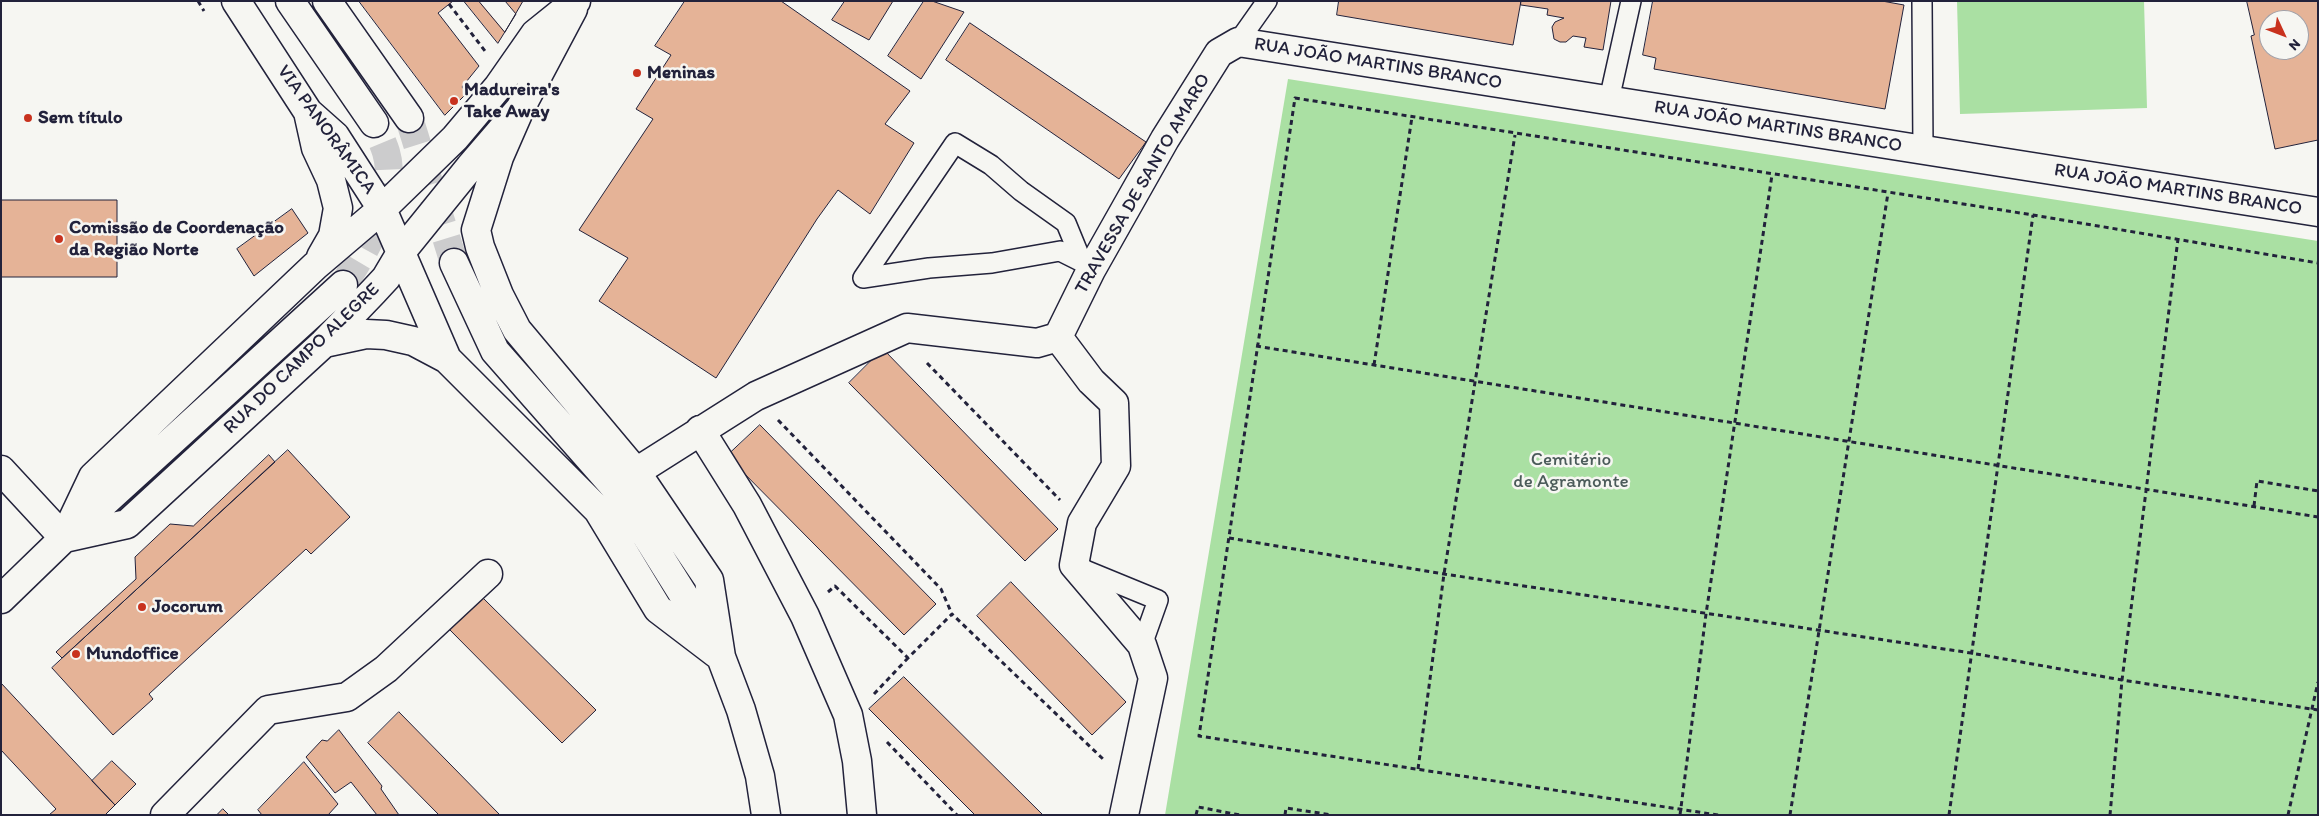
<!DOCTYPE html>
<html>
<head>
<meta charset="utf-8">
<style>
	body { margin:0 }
	#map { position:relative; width:2319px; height:816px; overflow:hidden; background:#f6f6f2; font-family:Itim,sans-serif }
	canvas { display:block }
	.frame { position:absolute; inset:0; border:2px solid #22223b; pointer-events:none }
	.north { position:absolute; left:2259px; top:10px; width:50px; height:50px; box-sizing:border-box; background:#f6f6f2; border:1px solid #a1a1a9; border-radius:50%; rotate:133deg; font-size:14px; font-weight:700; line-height:20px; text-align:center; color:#22223b }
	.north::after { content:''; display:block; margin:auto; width:18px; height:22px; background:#c8321e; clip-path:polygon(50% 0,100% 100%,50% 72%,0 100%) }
</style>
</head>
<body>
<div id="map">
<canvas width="2319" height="816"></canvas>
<div class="frame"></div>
<div class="north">N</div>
</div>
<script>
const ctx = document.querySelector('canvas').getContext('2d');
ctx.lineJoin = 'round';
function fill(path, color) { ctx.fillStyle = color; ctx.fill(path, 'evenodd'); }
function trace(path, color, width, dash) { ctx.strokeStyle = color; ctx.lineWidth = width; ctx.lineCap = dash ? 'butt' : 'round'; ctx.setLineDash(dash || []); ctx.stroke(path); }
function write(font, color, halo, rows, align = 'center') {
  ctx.font = font + ' Itim,sans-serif'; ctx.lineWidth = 5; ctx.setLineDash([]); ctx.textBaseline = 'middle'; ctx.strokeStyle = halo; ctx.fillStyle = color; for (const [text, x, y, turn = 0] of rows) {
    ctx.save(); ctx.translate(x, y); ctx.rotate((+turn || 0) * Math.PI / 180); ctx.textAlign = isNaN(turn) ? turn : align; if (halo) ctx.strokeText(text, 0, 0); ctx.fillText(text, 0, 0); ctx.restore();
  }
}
fill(new Path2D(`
	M1957,1h187l3,107 -187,6z
	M1288,79l1030,162v574h-1153z`), '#aae0a3');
const building = new Path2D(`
	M359,1h94l-15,12 41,53 -17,21 5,6 -22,22z
	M464,1h41l11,13 -18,29z
	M479,1h44l-18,31z
	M685,1h96l129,90 -25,33 29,19 -44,71 -32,-24 -21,29 -101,159 -117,-77 29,-43 -49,-28 74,-111 -17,-10 35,-54 -16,-9z
	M845,1h48l-24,39 -37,-20z
	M924,1h8l32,11 -43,67 -33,-23z
	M1339,1h182l-8,44 -176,-30z
	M1521,1h90l-8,49 -19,-3 2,-9 -13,-2 -7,6h-6l-6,-3 -2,-12 3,-5 9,-4 -17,-3 1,-6 -27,-4z
	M1653,1h229l22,4 -19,104 -231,-40 2,-11 -13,-3z
	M2247,1h71v139l-43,9 -24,-113 3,-1zM2269,20h30v30h-30z
	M970,23l176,119 -27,37 -173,-119z
	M1,200h116v77h-116z
	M292,209l16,24 -54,43 -17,-27z
	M883,349l175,180 -33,32 -176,-178z
	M760,425l176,179 -32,31 -177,-179z
	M288,450l62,67 -39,37 -5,-5 -157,145 4,5 -40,36 -61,-67z
	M269,455l6,7 -213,196 -6,-6 80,-73 -1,-22 35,-33 23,2z
	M1011,582l115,120 -34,33 -115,-119z
	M481,596l115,114 -34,33 -114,-115z
	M904,677l139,138h-68l-106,-106z
	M1,683l114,122 -10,10h-56l7,-6 -55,-59z
	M399,712l101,103h-61l-71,-72z
	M339,730l43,56 -1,3 18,26h-22l-26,-33 -16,11 -29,-36 16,-17 5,1z
	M112,761l24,23 -21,21 -23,-24z
	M304,762l34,42 -10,11h-66l-4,-5z
	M223,809l6,6h-12z`);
fill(building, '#e5b397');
trace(building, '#22223b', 1);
trace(new Path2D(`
	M409,118l45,145
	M343,285c23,-35 56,-89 43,-133 -3,-10 -8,-19 -12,-29`), '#cccccd', 28, [28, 14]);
const lane = new Path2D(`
	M1922,1l1,148
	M1238,42l29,-41
	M1609,100l22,-99
	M1082,262l-16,-39 -45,-32 -30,-26 -36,-22 -92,135 66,-10 63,-5 68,-12 22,11 9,8
	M1080,568l78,32 -16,45`);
const street = new Path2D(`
	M1058,337l33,44 23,22 2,63 -34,57 -8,42 68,80 11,33 -29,137
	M700,430l47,75 58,111 43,99 9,46 5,54
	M1,470l63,68
	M636,472l120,-76 151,-68 130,15 21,-6 33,-67 74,-131 54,-86 19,-11 1080,170
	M165,815l103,-105 79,-13 39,-28 102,-95`);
const secondary = new Path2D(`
	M236,1l72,111 27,24 47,73 65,150
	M290,1l84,122
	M327,1l82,117
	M520,109l-21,48 -23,73 4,17 19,48 18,35 119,142 73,108 12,77 20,53 19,66 6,39
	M308,112l8,36 15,32 7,28 -5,28 -12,21
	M454,263l41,88 124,141 94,150
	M324,343l42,-9 20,1 27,6 34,18 151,151 60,99 63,48
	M73,531l270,-246
	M64,538l63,-14 197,-181 49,-51 13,-14 16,-27 68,-84 50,-58 53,-100
	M1,599l63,-61 29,-61 222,-211 67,-57 73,-71 43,-51 37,-53 41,-33`);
trace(lane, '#22223b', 22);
trace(street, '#22223b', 31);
trace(secondary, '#22223b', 31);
trace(new Path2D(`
	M198,1l6,10
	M449,4l36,47
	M1256,346l1062,171
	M927,363l133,137
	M1374,365l38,-248
	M778,420l163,169 11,25
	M2254,506l3,-25 61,10
	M1229,538l215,36 527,79 151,27 196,30
	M828,592l7,-6 73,72 44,-44 151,145
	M874,694l34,-36
	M887,742l70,73
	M1418,769l26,-195 71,-439
	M1196,815l2,-8 42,8
	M1285,815l1,-7 46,7
	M1680,815l26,-201 66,-439
	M1718,815l-519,-79 96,-638 738,117 285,48
	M1790,815l98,-622
	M1949,815l84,-600
	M2110,815l12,-135 56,-441
	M2288,815l30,-133`), '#22223b', 3, [5, 4]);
trace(lane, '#f6f6f2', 19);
trace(street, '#f6f6f2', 28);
trace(secondary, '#f6f6f2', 28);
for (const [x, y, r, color] of [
	[637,73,5,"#c8321e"],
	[454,101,5,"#c8321e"],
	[28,118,5,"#c8321e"],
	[59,239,5,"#c8321e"],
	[142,607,5,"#c8321e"],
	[76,654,5,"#c8321e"]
]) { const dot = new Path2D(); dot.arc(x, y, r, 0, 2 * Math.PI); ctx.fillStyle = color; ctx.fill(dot); trace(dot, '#f6f6f2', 2); }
write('19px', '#22223b', '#f6f6f2', [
	["RUA JOÃO MARTINS BRANCO",1378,64,9],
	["RUA JOÃO MARTINS BRANCO",1778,127,9],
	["VIA PANORÂMICA",326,130,54],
	["TRAVESSA DE SANTO AMARO",1143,184,-60],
	["RUA JOÃO MARTINS BRANCO",2178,190,9],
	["RUA DO CAMPO ALEGRE",302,359,-44]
]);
write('bold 19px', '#22223b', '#f6f6f2', [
	["Meninas",647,73],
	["Madureira's",464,90],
	["Take Away",464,112],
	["Sem título",38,118],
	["Comissão de Coordenação",69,228],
	["da Região Norte",69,250],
	["Jocorum",152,607],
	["Mundoffice",86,654]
], 'left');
write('19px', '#4b5b5a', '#f6f6f2', [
	["Cemitério",1571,460],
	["de Agramonte",1571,482]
]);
</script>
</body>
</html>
